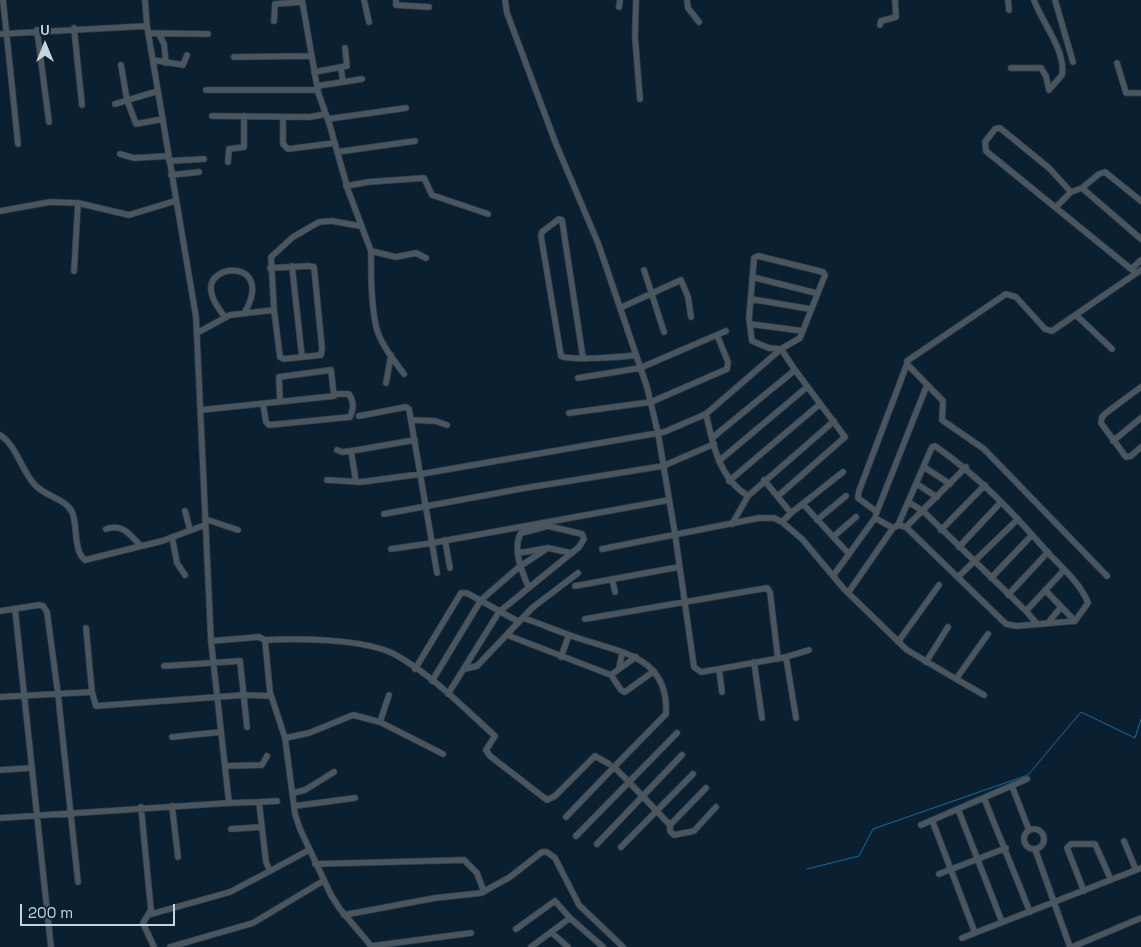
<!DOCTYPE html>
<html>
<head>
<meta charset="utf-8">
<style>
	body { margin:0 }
	#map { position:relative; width:1141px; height:947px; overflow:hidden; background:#0a2031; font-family:"Space Grotesk",sans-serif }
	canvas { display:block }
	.north { position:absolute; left:20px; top:20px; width:50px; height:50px; -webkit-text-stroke:4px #0a2031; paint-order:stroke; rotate:0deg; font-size:14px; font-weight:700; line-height:20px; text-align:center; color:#c6d4df }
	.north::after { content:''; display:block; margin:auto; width:18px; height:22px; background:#c6d4df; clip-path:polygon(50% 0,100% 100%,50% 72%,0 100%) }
	.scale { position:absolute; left:20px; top:904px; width:155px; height:22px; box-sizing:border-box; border:2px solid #c6d4df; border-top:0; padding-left:6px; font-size:15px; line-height:18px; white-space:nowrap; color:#c6d4df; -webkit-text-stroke:4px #0a2031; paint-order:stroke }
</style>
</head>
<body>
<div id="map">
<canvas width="1141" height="947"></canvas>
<div class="north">U</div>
<div class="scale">200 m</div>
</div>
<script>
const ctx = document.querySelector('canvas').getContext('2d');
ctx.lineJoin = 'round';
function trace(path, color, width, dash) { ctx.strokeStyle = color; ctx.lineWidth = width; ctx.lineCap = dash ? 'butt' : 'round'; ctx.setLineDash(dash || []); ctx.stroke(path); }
trace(new Path2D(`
	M807,869l52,-13 14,-27 155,-54 53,-63 54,26 6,-19`), '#176ca3', 1);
const minor = new Path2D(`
	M3,0l15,144
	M145,0l2,26 49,291 15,324 48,-4 6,3 5,52 15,46 10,76 5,15 31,66 9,14 32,38
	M302,0l16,92 12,34 18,64 23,61 25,6 20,-4 10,5
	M364,0l5,22
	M396,0v5l33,2
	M505,0l2,13 49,131 42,99 49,144 11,46 17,101 19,133 7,5 18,-3 3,23
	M636,0l-1,37 5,62
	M687,0l1,8 11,14
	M1008,0l1,10
	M1055,0l18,62
	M619,7l1,-7
	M274,21l1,-17 27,-2
	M880,25l1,-4 15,-4 -1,-17
	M74,28l8,77
	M37,30l12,92
	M148,33l60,1
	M0,34l147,-8
	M159,34l5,10 2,19
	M234,57l77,-1
	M153,60l30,5 4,-10
	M1117,63l9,30h15
	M121,65l6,35 9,24 27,-5
	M341,68l2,14
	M1011,68h30l5,8 3,14 13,-15c4,-25 -20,-52 -28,-75
	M314,72l33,-6 -2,-18
	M317,86l45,-7
	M206,90h112
	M115,104l43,-13
	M212,116l98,1 16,-3
	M283,117v27l5,5 47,-6
	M328,119l78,-11
	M337,152l78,-11
	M120,154l14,4 34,-2
	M169,161l35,-2
	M228,162l1,-13 15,-2v-31
	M171,175l28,-3
	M346,186l22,-4 56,-4 8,17 56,19
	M1082,188l59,51
	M1071,192l-22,-24 -49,-40 -5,1 -10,13 1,9 150,122
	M1057,206l14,-14 11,-4 17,-14 6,-2 36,29
	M0,211l50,-9 28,1 51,12 46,-14
	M371,251c0,25 0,51 5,75 4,18 18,34 28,48
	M292,266l10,91
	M270,268l38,-2 6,1 8,81 -1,7 -37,4 -4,-2 -6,-47
	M1131,269l10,-9
	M644,270l20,62
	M74,271l4,-68
	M752,277l64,16
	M751,299l59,10
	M620,308l61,-28 7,17 3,20
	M1076,315l36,34
	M225,317c-6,-8 -13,-17 -14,-27 -3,-28 63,-30 34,22
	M750,324l53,7
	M197,333l33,-18 44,-5 -3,-53 22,-20 26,-15 13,-1 28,5
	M583,358l-21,-138 -3,-1 -17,13 -1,4 20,120c10,5 61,1 75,-1
	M578,378l62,-10 86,-37
	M386,383l5,-28
	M1141,387l-35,26 -4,4 -1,6 25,34 5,-1 10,-9
	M263,404l3,18 3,3 81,-8c4,-9 4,-15 -1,-23h-13
	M201,410l133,-14 -3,-26 -52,7 1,25
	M569,413l82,-11 76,-33 1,-7 -11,-27
	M706,414c7,31 13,64 42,82
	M359,416l47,-9 3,2 23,134 237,-43
	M413,420l22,1 12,4
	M0,435c17,11 21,35 35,50 10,11 31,14 37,27 6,13 1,39 13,48l77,-19 43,-16
	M1113,441l28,-23
	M337,450l5,2 9,-1 64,-11
	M351,451l5,31
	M719,461l88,-74
	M924,467l26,17
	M327,480l34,2 60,-8 243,-42 42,-18 75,-65 19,-11 25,-63 -2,-3 -65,-16 -4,2 -5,61 3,22 17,7 12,1 14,21 -83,68
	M764,480l27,33 -9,9
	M729,481l91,-77
	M917,484l20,13
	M778,496l67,-59 -50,-67
	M908,502l15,9 103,100 11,13
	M803,504l46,50 -16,22
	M185,511l5,19
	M877,512l-19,-14 1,-7 48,-127
	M791,513l52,-41
	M384,514l141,-26 138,-22 51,-22
	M876,514l51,-129
	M205,519l33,11
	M817,520l29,-24
	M732,524l16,-28 86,-75
	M898,525l34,-78 3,-1c45,31 79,68 115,109 13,13 32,31 38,48l-13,18 -58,5 -11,-2 -100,-97
	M895,527l3,-2 8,2 60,-60
	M106,529c17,-6 24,6 35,17
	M941,530l44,-45
	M172,537l5,26 8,12
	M833,537l23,-20
	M445,540l5,28
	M959,547l42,-45
	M391,549l41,-6 5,30
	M602,549l157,-31h15l8,4 20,17 42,50 63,61 49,29 32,-45
	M519,553l29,-5 23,5
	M1107,576l-123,-127 -42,-29 1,-19 -36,-37v-3l99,-67 10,3 29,32 7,2 89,-61
	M958,577l60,-58
	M991,578l41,-43
	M612,579l3,13
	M575,586l104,-19
	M1045,590l30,31
	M848,593l45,-65 -18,-10 -26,36
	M1008,595l40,-43
	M15,609l36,338
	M0,611l39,-6 4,1 4,6 11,82 20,188
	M1026,611l38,-41
	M523,618c19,6 38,15 58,21 43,14 88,19 85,75l-52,53 15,15 48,-49
	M585,619l182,-31 3,4 8,67
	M1048,623l13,-16
	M86,628l6,64 4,14 148,-11 27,1
	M507,635l104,40 8,-6 3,-16
	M265,640c33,-2 100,-1 129,14 37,20 69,53 101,82l-9,14 4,6 57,44 8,-4 40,-40 14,8
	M898,642l41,-57
	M561,657l8,-22
	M786,657l10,61
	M754,662l8,56
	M926,662l22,-35
	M164,666l76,-5 7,66
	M415,669l46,-76h6l52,29
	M464,669l13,-3 55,-58 46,-35
	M619,669l17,-12
	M719,669l67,-12 23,-7
	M611,675l10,15 4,2 29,-21
	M956,679l28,16
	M432,681l49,-81 38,-33 29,-19
	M448,694l51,-82 80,-65 5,-8 -2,-5 -34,-8 -27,7c-9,15 1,39 7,53
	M0,697l92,-5
	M380,722l9,-27
	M172,737l49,-5
	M285,738l24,-5 44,-18 27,7 63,32
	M225,766l37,-1 5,-9
	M0,770l31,-2
	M1012,786l17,44
	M293,793l12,-3 29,-18
	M984,798l46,114
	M259,802l18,-1
	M229,803l30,-1 7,60 4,9 39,-21
	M172,806l6,51
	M294,806l61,-8
	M141,807l10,103 -8,13 11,24
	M958,809l44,113
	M566,817l48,-50
	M0,818l229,-15 -18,-162
	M932,820l43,113
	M670,825l36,-37
	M921,825l106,-46
	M1024 839a10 10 0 1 1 20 0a10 10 0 1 1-20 0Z
	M231,829l31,-2
	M576,836l53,-54 41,43v6l4,4 20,-4 22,-24
	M1124,841l12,29
	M597,844l85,-89
	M621,847l72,-73
	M1035,849l35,98
	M315,864l149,-4 13,13 7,19
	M939,874l67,-26
	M1084,891l-17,-43 4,-4h24l16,36
	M148,915l82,-23 40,-21
	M344,915l91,-17 46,-5 29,-16 32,-25h5l8,6 24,47 44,42
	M516,929l39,-28 15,17 33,29
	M551,932l17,15
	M962,938l179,-70
	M372,946l99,-13
	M170,947l83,-24 70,-42
	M531,947l39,-29
	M1072,947l69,-29`);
trace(minor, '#283d4d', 7);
trace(minor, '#4b555e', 5.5);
</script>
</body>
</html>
